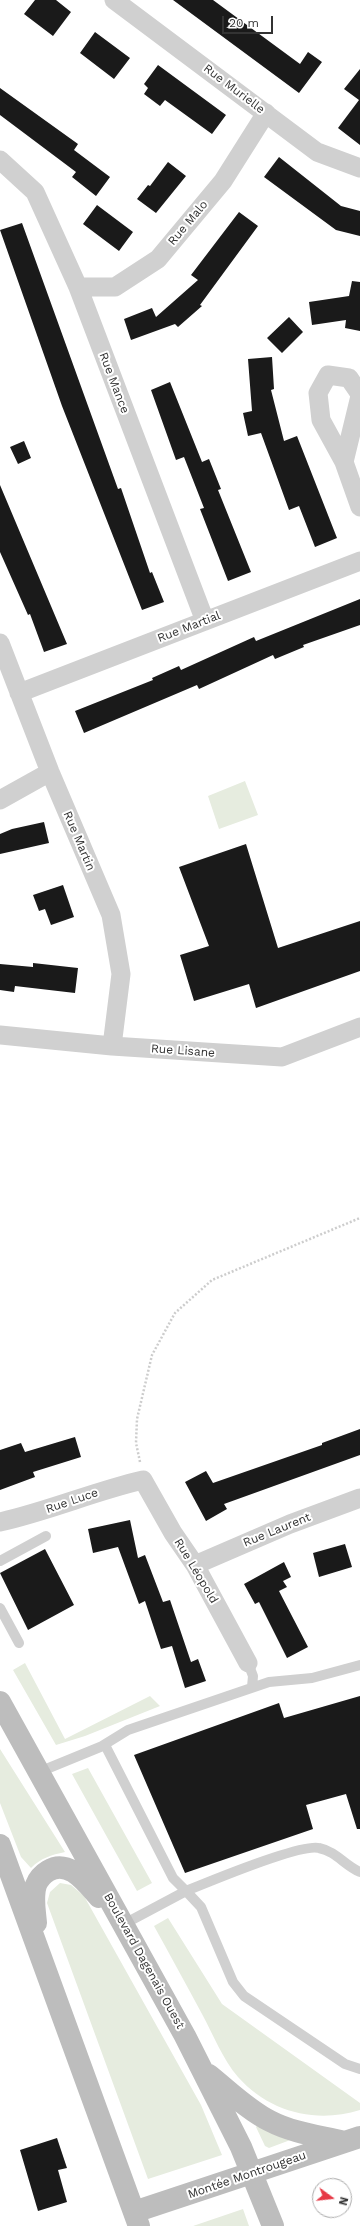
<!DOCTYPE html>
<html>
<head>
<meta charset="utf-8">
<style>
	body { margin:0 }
	#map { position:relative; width:360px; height:2226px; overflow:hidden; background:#fff; font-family:"Work Sans",sans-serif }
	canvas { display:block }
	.north { position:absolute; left:312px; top:2178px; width:40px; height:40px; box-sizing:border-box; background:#fff; border:1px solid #adadad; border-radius:50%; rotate:105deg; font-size:11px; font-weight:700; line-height:16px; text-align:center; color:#333 }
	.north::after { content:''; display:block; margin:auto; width:14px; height:18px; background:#e63946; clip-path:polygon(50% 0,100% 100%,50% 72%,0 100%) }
	.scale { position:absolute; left:222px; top:16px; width:51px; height:18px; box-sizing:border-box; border:2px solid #333; border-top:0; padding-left:5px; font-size:12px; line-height:14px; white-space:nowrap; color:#333; -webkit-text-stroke:3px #fff; paint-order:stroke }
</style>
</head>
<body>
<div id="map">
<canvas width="360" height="2226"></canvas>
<div class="north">N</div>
<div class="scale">20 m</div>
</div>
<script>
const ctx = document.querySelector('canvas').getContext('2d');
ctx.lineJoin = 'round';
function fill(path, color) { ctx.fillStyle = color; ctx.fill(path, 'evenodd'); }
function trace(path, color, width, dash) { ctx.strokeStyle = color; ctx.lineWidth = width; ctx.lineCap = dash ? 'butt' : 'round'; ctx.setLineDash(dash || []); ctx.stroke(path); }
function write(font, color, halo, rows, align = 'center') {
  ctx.font = font + ' "Work Sans",sans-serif'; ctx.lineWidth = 4; ctx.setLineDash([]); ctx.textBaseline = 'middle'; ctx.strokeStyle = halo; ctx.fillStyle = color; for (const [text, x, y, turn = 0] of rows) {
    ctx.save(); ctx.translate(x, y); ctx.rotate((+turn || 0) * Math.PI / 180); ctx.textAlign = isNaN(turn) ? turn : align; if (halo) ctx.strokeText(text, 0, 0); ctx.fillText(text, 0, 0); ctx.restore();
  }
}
fill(new Path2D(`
	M245,781l13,34 -39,14 -11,-33z
	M25,1663l40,76 85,-43 10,10 -75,30 -29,9 -43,-75z
	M0,1749l65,103c-14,3 -24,6 -34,16l-10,-11 -21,-54z
	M88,1768l64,115 -15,8 -65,-117z
	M60,1883l11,2 13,11 117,209 21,50 -74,24 -101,-276 3,-11z
	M168,1918l54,86 138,99v7c-44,14 -91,2 -122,-33 -15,-17 -25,-43 -36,-63 -16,-30 -32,-59 -48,-88z
	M259,2123l34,16 -24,9 -4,-2 -9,-19z
	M243,2209l6,17h-56z`), '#e6ecdf');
fill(new Path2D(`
	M35,0h21l15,12 -18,24 -29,-22z
	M173,0h40l87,64 8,-12 14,10 -23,31z
	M95,32l35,26 -16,21 -34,-26z
	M158,65l68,50 -14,19 -47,-34 -5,6 -16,-12 4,-6 -4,-4z
	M360,69v76l-22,-17 21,-28 -15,-11z
	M0,88l78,56 -4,6 36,27 -14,19 -24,-19 4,-5 -76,-57z
	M279,157l62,49 19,5v25l-24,-6 -72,-53z
	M168,162l18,14 -30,37 -19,-14 11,-14 2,1z
	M97,205l36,27 -14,19 -36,-27z
	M239,212l19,14 -58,79 2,1 -24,21 -3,-3 -44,16 -7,-21 28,-11 4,9 42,-37 -7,-5z
	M22,223l96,266 3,-1 29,85 2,-1 12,30 -22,8 -80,-204 -62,-176z
	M352,281l8,1v49l-15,-3 1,-8 -34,5 -3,-23 40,-6z
	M289,317l14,15 -21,21 -15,-15z
	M272,357l2,32 -3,1 13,51 13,-5 40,102 -22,9 -16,-41 -10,4 -28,-77 -13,3 -5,-23 9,-2 -4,-52z
	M170,382l32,80 7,-3 12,30 -3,1 33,82 -23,9 -28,-72 4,-1 -20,-51 -8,3 -25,-70z
	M24,441l7,17 -13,6 -8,-17z
	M0,485l67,159 -23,8 -14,-38 -2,1 -28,-63z
	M360,599v26l-57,20 1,2 -29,12 -2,-4 -74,34 -2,-4 -113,48 -9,-22 78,-31 -1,-2 27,-12 2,4 73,-33 2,4z
	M44,822l5,21 -49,11v-20l12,-5z
	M246,844l32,104 82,-27v50l-104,37 -7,-24 -55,17 -14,-46 29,-9 -30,-79z
	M63,885l11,32 -23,8 -6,-16 -6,2 -6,-16z
	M33,963l45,5 -3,25 -60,-7 -1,6 -14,-2v-26l33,3z
	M360,1429v26l-136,49 3,5 -21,12 -21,-39 21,-11 7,12 109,-38v-2z
	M75,1437l6,20 -48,15 2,5 -35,13v-40l21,-7 4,9z
	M130,1520l8,38 7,-3 18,47 7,-2 21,62 7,-3 8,22 -21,7 -13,-42 -11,3 -16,-48 -6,3 -21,-57 -25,6 -5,-24z
	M345,1544l7,23 -33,10 -6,-24z
	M45,1549l29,56 -46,25 -28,-57z
	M284,1562l7,15 -8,4 4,6 -8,4 29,56 -21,11 -28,-56 -4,2 -11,-20z
	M360,1696v133h-3l-11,-35 -40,11 7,24 -128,44 -51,-118 145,-52 5,15z
	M57,2138l10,30 -9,2 9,32 -29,9 -18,-61z`), '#1a1a1a');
trace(new Path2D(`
	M140,1462l-4,-19 1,-24 15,-64 23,-42 37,-33 148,-62`), '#cdcdcd', 2.5, [2, 2]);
trace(new Path2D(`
	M0,1561l46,-25
	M0,1608l19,35
	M248,1663l5,13 -1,11
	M102,1746l26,-16 141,-48 43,-4 48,-13
	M39,1772l66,-27 68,133 13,13 -62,33
	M360,1872c-16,-7 -23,-20 -41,-24 -18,-5 -111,34 -133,43l15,16 32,75 11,14 101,68 15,5`), '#d0d0d0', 10);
trace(new Path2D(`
	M114,0l203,152 43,16
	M0,160l35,32 43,95 127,334
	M78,287h37l43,-28 65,-78 43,-68
	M360,394l-11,-16 -21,-3 -10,18 3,27 23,42 16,45
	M344,462l16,-66
	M0,643l50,129 61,143 10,59 -9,72
	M19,693l341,-132
	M0,800l50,-28
	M0,1035l112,11 170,11 78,-30
	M0,1522c49,-11 95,-31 143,-42l30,53 22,32 53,98
	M195,1565l95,-41 70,-26`), '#d0d0d0', 19);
trace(new Path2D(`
	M0,1702l185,334 56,111 32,79
	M0,1845l139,381
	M36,1923c-1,-12 -4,-26 0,-38 2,-5 7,-11 12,-14 21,-13 39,13 51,26
	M209,2075c20,16 39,35 61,46 23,12 50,15 74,21
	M134,2212l226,-75`), '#bdbdbd', 22);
write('12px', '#333', '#fff', [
	["Rue Murielle",234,89,37],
	["Rue Malo",188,223,-50],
	["Rue Mance",114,383,69],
	["Rue Martial",189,627,-21],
	["Rue Martin",79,841,67],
	["Rue Lisane",183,1051,4],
	["Rue Luce",72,1501,-19],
	["Rue Laurent",277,1530,-22],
	["Rue Léopold",196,1571,59],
	["Boulevard Dagenais Ouest",144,1961,61],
	["Montée Montrougeau",247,2175,-19]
]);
</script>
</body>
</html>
